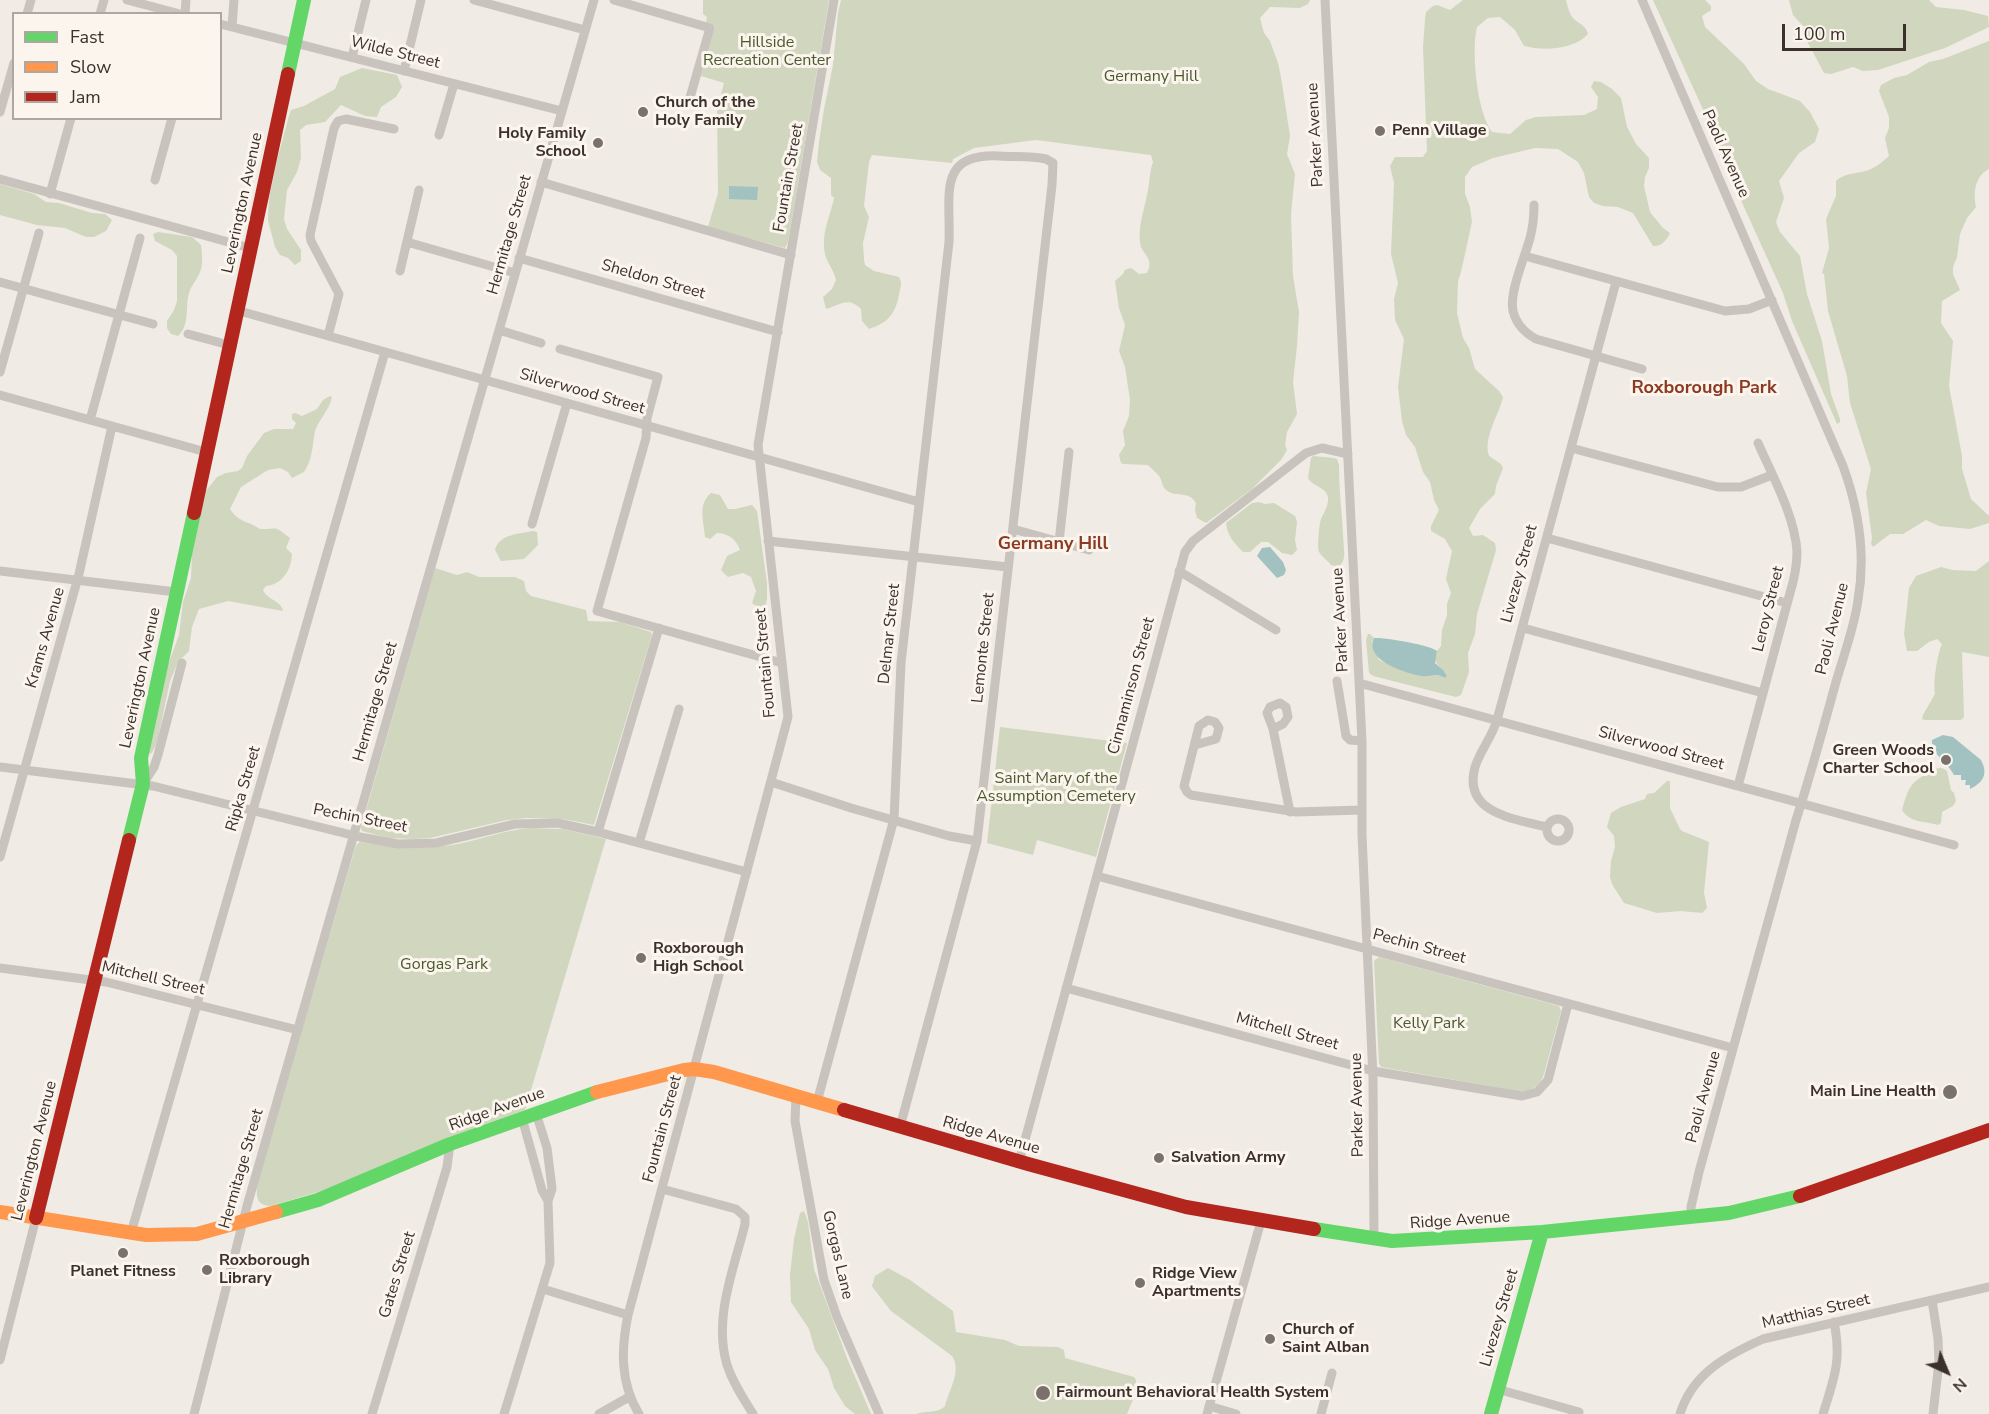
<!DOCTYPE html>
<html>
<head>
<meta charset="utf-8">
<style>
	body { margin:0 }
	#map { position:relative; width:1989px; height:1414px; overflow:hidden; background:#f0ebe5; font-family:"Nunito Sans",sans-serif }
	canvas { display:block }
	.legend { position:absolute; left:12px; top:12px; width:210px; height:108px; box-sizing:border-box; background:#fbf5ee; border:2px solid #aea6a0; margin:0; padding:8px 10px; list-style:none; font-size:18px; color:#3b302b }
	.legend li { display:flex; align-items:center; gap:12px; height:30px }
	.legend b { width:30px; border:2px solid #aea6a0 }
	.north { position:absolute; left:1917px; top:1342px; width:60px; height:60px; -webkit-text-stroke:4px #fbf5ee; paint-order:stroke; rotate:136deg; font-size:16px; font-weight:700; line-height:24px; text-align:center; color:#3b302b }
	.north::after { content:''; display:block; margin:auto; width:21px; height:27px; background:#3b302b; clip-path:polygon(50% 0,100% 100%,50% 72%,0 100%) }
	.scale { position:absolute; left:1782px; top:24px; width:124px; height:27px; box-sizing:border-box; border:3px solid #3b302b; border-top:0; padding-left:8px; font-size:18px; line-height:21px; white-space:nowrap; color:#3b302b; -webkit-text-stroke:4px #fbf5ee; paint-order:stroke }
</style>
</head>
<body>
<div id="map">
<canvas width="1989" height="1414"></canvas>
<ul class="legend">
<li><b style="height:8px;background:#63d668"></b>Fast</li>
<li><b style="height:8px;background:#ff974d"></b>Slow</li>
<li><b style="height:8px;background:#b3261e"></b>Jam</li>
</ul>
<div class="north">N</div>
<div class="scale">100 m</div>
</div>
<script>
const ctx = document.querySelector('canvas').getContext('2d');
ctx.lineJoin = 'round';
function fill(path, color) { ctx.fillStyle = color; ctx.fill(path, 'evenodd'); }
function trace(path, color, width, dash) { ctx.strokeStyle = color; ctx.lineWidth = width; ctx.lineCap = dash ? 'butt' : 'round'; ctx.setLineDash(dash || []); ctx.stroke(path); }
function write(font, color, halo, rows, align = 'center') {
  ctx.font = font + ' "Nunito Sans",sans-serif'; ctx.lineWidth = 6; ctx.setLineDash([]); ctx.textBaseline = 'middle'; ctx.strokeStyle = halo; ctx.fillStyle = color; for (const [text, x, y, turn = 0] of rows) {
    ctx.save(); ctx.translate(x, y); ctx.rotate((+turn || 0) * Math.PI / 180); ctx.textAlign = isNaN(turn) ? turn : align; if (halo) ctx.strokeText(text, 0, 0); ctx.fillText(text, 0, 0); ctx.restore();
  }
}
fill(new Path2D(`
	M703,0h126l-41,242 -3,6 -77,-21 10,-34 -1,-83 7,-27 -23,-7 14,-50 -9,-4 1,-5 -4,-3z
	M841,0h469l-2,4 -8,4 -30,-1 -10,11 4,15 6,8 8,22 3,14 9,59 -3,18 8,20 -4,40 2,62 6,36 -2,34 -4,36 4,32 -10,18 -2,13 2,5 -6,10 -29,29 -46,34 -9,-5 -2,-8 1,-7c-7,-12 -16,-6 -27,-11 -8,-4 -6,-11 -10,-16 -3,-4 -8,-8 -11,-11l-25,-1 -2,-1 -2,-8 6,-10 -2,-14 6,-15 1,-16 -5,-33 -6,-16 6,-26 -6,-17 -4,-27 8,-7 2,-4c9,-4 7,0 14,4l8,-1c8,-16 -6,-18 -7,-31 -2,-16 4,-31 7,-47 3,-12 2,-22 6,-33l-2,-7 -115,-15 -62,8 -21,11 -1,4 -80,-8 -3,7 -5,44 5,11 -6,26 1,17 1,5 9,6 25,6c4,7 1,11 0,18 -4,20 -12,28 -30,34l-7,-8 -1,-12c-13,-13 -21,-4 -35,0l-3,-12 9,-8 4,-9c-2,-10 -9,-17 -11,-26 -4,-21 5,-37 9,-56l-3,-3v-17l-11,-8 -3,-8 2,-20 5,-33 9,-44 5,-52z
	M1463,0h103c2,7 3,14 8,19 6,6 11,5 14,15 -14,16 -45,17 -64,12l-9,-16 -15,-13 -12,1 -11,9c-6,24 0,86 15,105l18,2 16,-14 10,-3 48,-2 13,-6 1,-12 -7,-10 3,-6 7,1 11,7 9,9 6,29 9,17 13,14v10l-4,9 -1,9 6,26 13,16 7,5c-3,7 -9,14 -17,13l-20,-33 -15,-6 -15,-1 -9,-3 -5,-6 -5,-24 -6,-11 -20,-13 -23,-1 -42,10 -21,9 -7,10v17l5,13 2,15 -11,50 -3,9 -1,32 6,25 6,10 6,21 24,22 4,6c-4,18 -20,40 -14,59l12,8 2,4 -7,18 -1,8 -15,15 -11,19 4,8 10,-1 12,8 1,7 -19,64 -2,20 -7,19 1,19 -8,23 -5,2 -83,-21 -4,-3 -3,-33 2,-6h2l4,4 -2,4 7,18 21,10 21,6 15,-1 9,3 2,-2 -12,-15 2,-10 4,-5 1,-16 5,-15v-11l4,-11 -5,-14 6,-28 -7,-12 -14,-8v-5l8,-16 -5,-10 -4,-18 -7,-10 -8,-25 -9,-12 -4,-14 -4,-34 6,-48 -9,-19 -1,-21 4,-16 -7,-29 3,-71 -4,-17 5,-9h28l4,-6 -4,-104 2,-28 1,-7 7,-6 4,-1 13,5z
	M1653,0h52l6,6v4l-9,6 3,11 39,37 12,17 12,8 32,12 10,11 9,17 -4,13 -16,11 -20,28 5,17 -8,24 4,10 20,24 7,38 15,47 9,53 9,25v3l-3,2 -45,-103 -9,-28 -58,-128 -13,-36z
	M1789,0h140l7,7 28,3 24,6 1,11 -44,21 -67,22 -15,1 -10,-4 -22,7 -7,-1 -16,-30 -5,-17 -10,-11z
	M1989,41v128c-14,7 -16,23 -13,38l-9,11 -7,16 -3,23 -4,10v7l7,16 -18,11 -1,22 12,18 -4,45 13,70v13l9,30 18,17v7l-19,6 -31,-3 -13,-6 -23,14h-13l-17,13 -2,-3 1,-6 -6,-45 5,-24 -21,-66 -3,-27 -19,-65 -4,-37 -2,-1 7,-25 -3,-29 10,-23v-15c11,-10 24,-6 37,-13 6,-3 11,-8 16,-12l-4,-18 4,-10v-11l-10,-26 2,-6 13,-7 13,-3 22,-13 14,-3z
	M362,68l35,7 5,12 -6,10 -15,10 -4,10 -12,-1 -24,-11 -16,17 -19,3 -6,5 1,28 -4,14 -10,18 -3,29 3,10 14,21v11l-6,4 -7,-7 -8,-3 -5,-8 -7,-27 1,-22 8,-38 12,-44 2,-6 13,-4 31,-17 5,-12z
	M0,184l34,10 12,8 13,1 33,10 13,1 7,6 -6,11 -12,6h-8l-21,-9 -28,-3 -37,-10z
	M158,232l34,5 9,8c1,7 2,17 0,24 -2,8 -8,14 -11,21 -6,16 1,34 -12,46l-7,-2 -4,-6v-7l7,-11 3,-9v-45l-5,-6 -17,-9 -2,-7z
	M330,396l2,1c-3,14 -13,22 -17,34 -3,15 -2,28 -11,41l-12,6 -4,-6 -8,-4 -12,2 -27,17 -11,22c9,14 17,11 30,20 20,0 13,-4 30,9l-4,10 6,6c-1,16 -9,30 -26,32l-3,4c4,10 18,10 20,21l-55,-10 -29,8 -7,18 -3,24 -11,11 -8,19 -13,62 -6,11 -3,-2 18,-82 13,-35 4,-33 8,-24 1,-23 13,-63 12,-15 9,-4 12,-2 4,-3 5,-12 17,-23 10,-4h19l3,-6 -4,-4v-5l3,-1 7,3 15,-7 6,-9z
	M1313,456l21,2 3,1 2,6c0,29 4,57 5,86 1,6 -1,13 -6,16l-7,-2c-4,-5 -9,-8 -12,-13 -2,-5 0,-27 2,-33 3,-7 8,-14 7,-22 -2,-10 -16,-11 -20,-19l3,-20z
	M711,493l9,2 8,14h7l17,-4 5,6 10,72v16l-2,9h-6l-7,-5 4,-12 -5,-14 -8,-4 -15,4 -7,-7 6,-14 13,-6c-3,-10 -12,-17 -23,-17l-7,6 -5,-2c-1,-16 -8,-32 6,-44z
	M1259,502l6,2 9,-1 21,13 2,6 -2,18 2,10 -5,5 -10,-2 -14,-11h-7l-11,10h-7c-9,-9 -16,-17 -17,-29l26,-20z
	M533,531l4,1 1,13 -14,14 -23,2 -6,-11c4,-16 24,-16 38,-19z
	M1989,561v96l-27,-5 2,65 -3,3h-36l-3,-1 1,-4 12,-21c-2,-12 2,-39 7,-50l-5,-5 -8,3 -12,9h-10l-3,-17 5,-46 7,-12 25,-9 11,3 24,1z
	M435,568l22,7 10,-3 12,5h36l9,4 2,10 5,5 55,14 2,11 32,1 31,10 1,3 -58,190 -31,-6 -37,-1 -19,2 -77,18 -15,1 -27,-1 -26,-7 -1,-3z
	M1000,727l127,16 -31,114 -59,-17 -4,15 -46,-12z
	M1942,768l5,3 4,19 3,3 2,8 -3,5 -11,6 -1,11 -3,2c-13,-4 -28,-2 -36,-15 6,-20 7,-27 26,-37 5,-3 8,-5 14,-5z
	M1667,781h3v27l10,21 2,2 27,11 -5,51 3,15 -5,5 -21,-2 -24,2 -33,-10 -12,-19 -2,-7 1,-16 4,-14 -1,-11 -7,-9 4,-14 10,-6 24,-8 2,-5 7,-1z
	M530,828l33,1 43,10 -81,271 -76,27 -124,53 -55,16c-15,-1 -14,-12 -12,-25l98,-336 4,-3c32,5 66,8 98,2 24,-5 47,-14 72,-16z
	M1379,957l180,49 2,5 -17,63c-4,12 -13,18 -26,17l-137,-24 -2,-4 -5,-102z
	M804,1211l4,11 6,47 33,89 24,56h-16l-10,-8 -11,-18 -6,-19 -13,-19 -6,-21 -18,-27 -1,-27 4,-36 6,-26z
	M888,1268l22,12 43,31 3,21 49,8 14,6 39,1 6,3 1,8 69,19 2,3 -2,17 -7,17h-210c9,-4 21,0 28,-8 4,-16 17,-35 7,-50l-61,-45 -17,-22 -2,-3 3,-10z`), '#d1d6bf');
fill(new Path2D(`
	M729,186l29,1 -1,13 -28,-1z
	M1270,547l13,15 3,8 -2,5 -7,3 -20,-22 5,-8z
	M1374,638c10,-1 57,7 63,13l-2,12 8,7 4,6 -2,2c-3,-1 -6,-3 -9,-3 -5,0 -9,2 -15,1 -15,-3 -57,-15 -47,-38z
	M1943,735l10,2 28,23c8,15 1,23 -11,29v-4h-5l1,-5h-5v-5h-7c-6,-13 -23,-20 -22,-35z`), '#a1c2c1');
trace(new Path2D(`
	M127,0l53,14
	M474,0l111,30
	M614,0l96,28 -21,73
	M1325,0l37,741v94l11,243 1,161
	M1642,0l201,466c16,44 23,88 15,134 -4,30 -16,59 -24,89 -12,44 -24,88 -38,131l-97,352 -8,35v11
	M27,14l4,-14
	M100,14l4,-14
	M185,14l1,-14
	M220,24l342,87
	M232,27l2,-27
	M352,57l14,-57
	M404,71l17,-71
	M0,112l14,-49
	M439,135l15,-51
	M0,179l250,69
	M155,180l17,-62
	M541,182l250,73
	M50,194l21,-76
	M1534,205c0,11 -1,22 -4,33 -5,19 -21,54 -17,73 3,12 12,22 23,28l106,30
	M407,242l108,31
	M1525,256l200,55 24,-2 23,-9
	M519,258l259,74
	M400,271l19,-81
	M0,282l153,42
	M236,310l683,192
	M499,330l42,13
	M188,334l41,11
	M328,336l11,-42 -28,-53 -1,-6 24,-107 4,-7 8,-2 48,10
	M560,349l98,28 -11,41 -1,20 -49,173 185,52
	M0,372l39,-139
	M0,395l206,57
	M90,420l50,-182
	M1571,448l147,39h23l31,-12
	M532,524l35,-121
	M1013,529l76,21
	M1547,538l240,65
	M768,541l240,26
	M1059,542l10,-90
	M0,571l176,21
	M1179,571l97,59
	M1523,628l240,65
	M1337,681l9,55 4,4 12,1
	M1359,683l595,162
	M1273,729l10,-5 5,-7 -2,-10 -6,-4 -10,4 -3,6 6,16 17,83
	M1195,745l21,-6 3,-11 -4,-6 -7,-2 -9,6 -15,60 3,6 4,3 105,17 65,-2
	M0,767l153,19 207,51 38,7 38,-1 79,-19 43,-1 40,9 149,40
	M771,782l80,26 98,28 28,5
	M143,784l11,-17 4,-12 24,-92
	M1738,786l52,-193c4,-13 7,-27 7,-41 -2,-36 -25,-77 -39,-109
	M1547 830a11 11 0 1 1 22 0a11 11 0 1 1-22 0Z
	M1547,827c-31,-8 -85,-13 -72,-60 5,-16 17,-30 22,-47l119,-438
	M598,832l61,-204
	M639,843l40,-134
	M0,857l79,-283 33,-148
	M1097,876l636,172
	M0,968l106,14 192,48
	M1066,988l307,83 149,25 15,-4 11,-12 20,-76
	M796,1096l-1,25 29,159 13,37 42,97
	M817,1102l77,-283 7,-156 48,-421c2,-46 -13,-89 50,-86 16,1 32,0 47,3l7,4 -1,22 -75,656 -77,286
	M522,1118l20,72 6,11
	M1019,1162l166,-610 8,-11 113,-88 16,-5 26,6
	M662,1189l74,20 9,8v7c-11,45 -32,94 -18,141 6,18 16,33 26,49
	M131,1233l254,-881
	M543,1289l85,26
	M1932,1300l6,39 1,23 -6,52
	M0,1360l36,-142
	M1497,1389l82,23
	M1209,1406l27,8
	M194,1414l53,-208 347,-1206
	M372,1414l75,-247 3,-23
	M504,1414l46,-151 -2,-62 4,-12 -1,-9 -4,-32 -11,-35
	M599,1414l30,-17
	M639,1414c-19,-31 -18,-65 -11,-99l160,-598 -30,-272 76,-445
	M1207,1414l54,-193
	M1321,1414l11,-41
	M1680,1414c12,-40 47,-59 83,-75l226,-52
	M1823,1414c11,-36 19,-53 11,-92`), '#c9c3be', 9);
trace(new Path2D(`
	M288,74l16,-74
	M129,840l14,-56 -2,-26 53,-245
	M276,1212l42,-12 132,-56 147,-52
	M1314,1229l78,12 150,-9 187,-19 71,-17
	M1491,1414l51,-182`), '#63d668', 14);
trace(new Path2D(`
	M597,1092l87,-22 10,-1 20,3 130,38
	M0,1212l146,23 51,-1 79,-22`), '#ff974d', 14);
trace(new Path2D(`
	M194,513l94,-439
	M844,1110l184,54 158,43 128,22
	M1800,1196l189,-66
	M36,1218l93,-378`), '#b3261e', 14);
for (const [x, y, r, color] of [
	[643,112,6,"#7a716c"],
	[1380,131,6,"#7a716c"],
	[598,143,6,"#7a716c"],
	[1946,760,6,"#7a716c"],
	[641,958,6,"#7a716c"],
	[1950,1092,8,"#7a716c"],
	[1159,1158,6,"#7a716c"],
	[123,1253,6,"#7a716c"],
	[207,1270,6,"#7a716c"],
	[1140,1283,6,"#7a716c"],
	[1270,1339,6,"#7a716c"],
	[1043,1393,8,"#7a716c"]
]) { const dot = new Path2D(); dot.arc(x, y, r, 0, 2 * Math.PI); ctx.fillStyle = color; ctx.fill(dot); trace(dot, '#fbf5ee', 2); }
write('16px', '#4a5a2e', '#fbf5ee', [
	["Hillside",767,43],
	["Recreation Center",767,61],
	["Germany Hill",1151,77],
	["Saint Mary of the",1056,779],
	["Assumption Cemetery",1056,797],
	["Gorgas Park",444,965],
	["Kelly Park",1429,1024]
]);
write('16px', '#3b302b', '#fbf5ee', [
	["Wilde Street",395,53,14],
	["Parker Avenue",1316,135,-93],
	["Paoli Avenue",1725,154,66],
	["Fountain Street",789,178,-80],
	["Leverington Avenue",243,203,-78],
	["Hermitage Street",510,235,-74],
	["Sheldon Street",653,280,16],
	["Silverwood Street",582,392,16],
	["Livezey Street",1520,574,-75],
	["Leroy Street",1769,609,-76],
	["Parker Avenue",1341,620,-93],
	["Paoli Avenue",1833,629,-76],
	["Delmar Street",890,634,-84],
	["Krams Avenue",46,638,-74],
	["Lemonte Street",984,648,-84],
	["Fountain Street",766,663,-95],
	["Leverington Avenue",141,678,-78],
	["Cinnaminson Street",1132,686,-75],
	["Hermitage Street",376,702,-74],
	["Silverwood Street",1661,749,15],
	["Ripka Street",244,789,-74],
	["Pechin Street",360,819,11],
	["Pechin Street",1419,947,15],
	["Mitchell Street",153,979,13],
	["Mitchell Street",1287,1032,15],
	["Paoli Avenue",1704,1097,-75],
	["Parker Avenue",1358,1105,-91],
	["Ridge Avenue",497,1110,-20],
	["Fountain Street",663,1129,-75],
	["Ridge Avenue",991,1136,16],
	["Leverington Avenue",35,1151,-76],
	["Hermitage Street",242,1169,-74],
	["Ridge Avenue",1460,1221,-4],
	["Gorgas Lane",837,1255,77],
	["Gates Street",398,1275,-73],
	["Matthias Street",1816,1312,-13],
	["Livezey Street",1500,1318,-74]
]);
write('bold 16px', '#3b302b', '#fbf5ee', [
	["Church of the",655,103],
	["Holy Family",655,121],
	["Penn Village",1392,131],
	["Holy Family",586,134,"right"],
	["School",586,152,"right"],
	["Green Woods",1934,751,"right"],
	["Charter School",1934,769,"right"],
	["Roxborough",653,949],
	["High School",653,967],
	["Main Line Health",1936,1092,"right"],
	["Salvation Army",1171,1158],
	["Roxborough",219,1261],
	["Library",219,1279],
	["Planet Fitness",123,1272,"center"],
	["Ridge View",1152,1274],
	["Apartments",1152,1292],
	["Church of",1282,1330],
	["Saint Alban",1282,1348],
	["Fairmount Behavioral Health System",1056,1393]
], 'left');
write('bold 18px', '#8c3b22', '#fbf5ee', [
	["Roxborough Park",1704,389],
	["Germany Hill",1053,545]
]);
</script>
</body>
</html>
